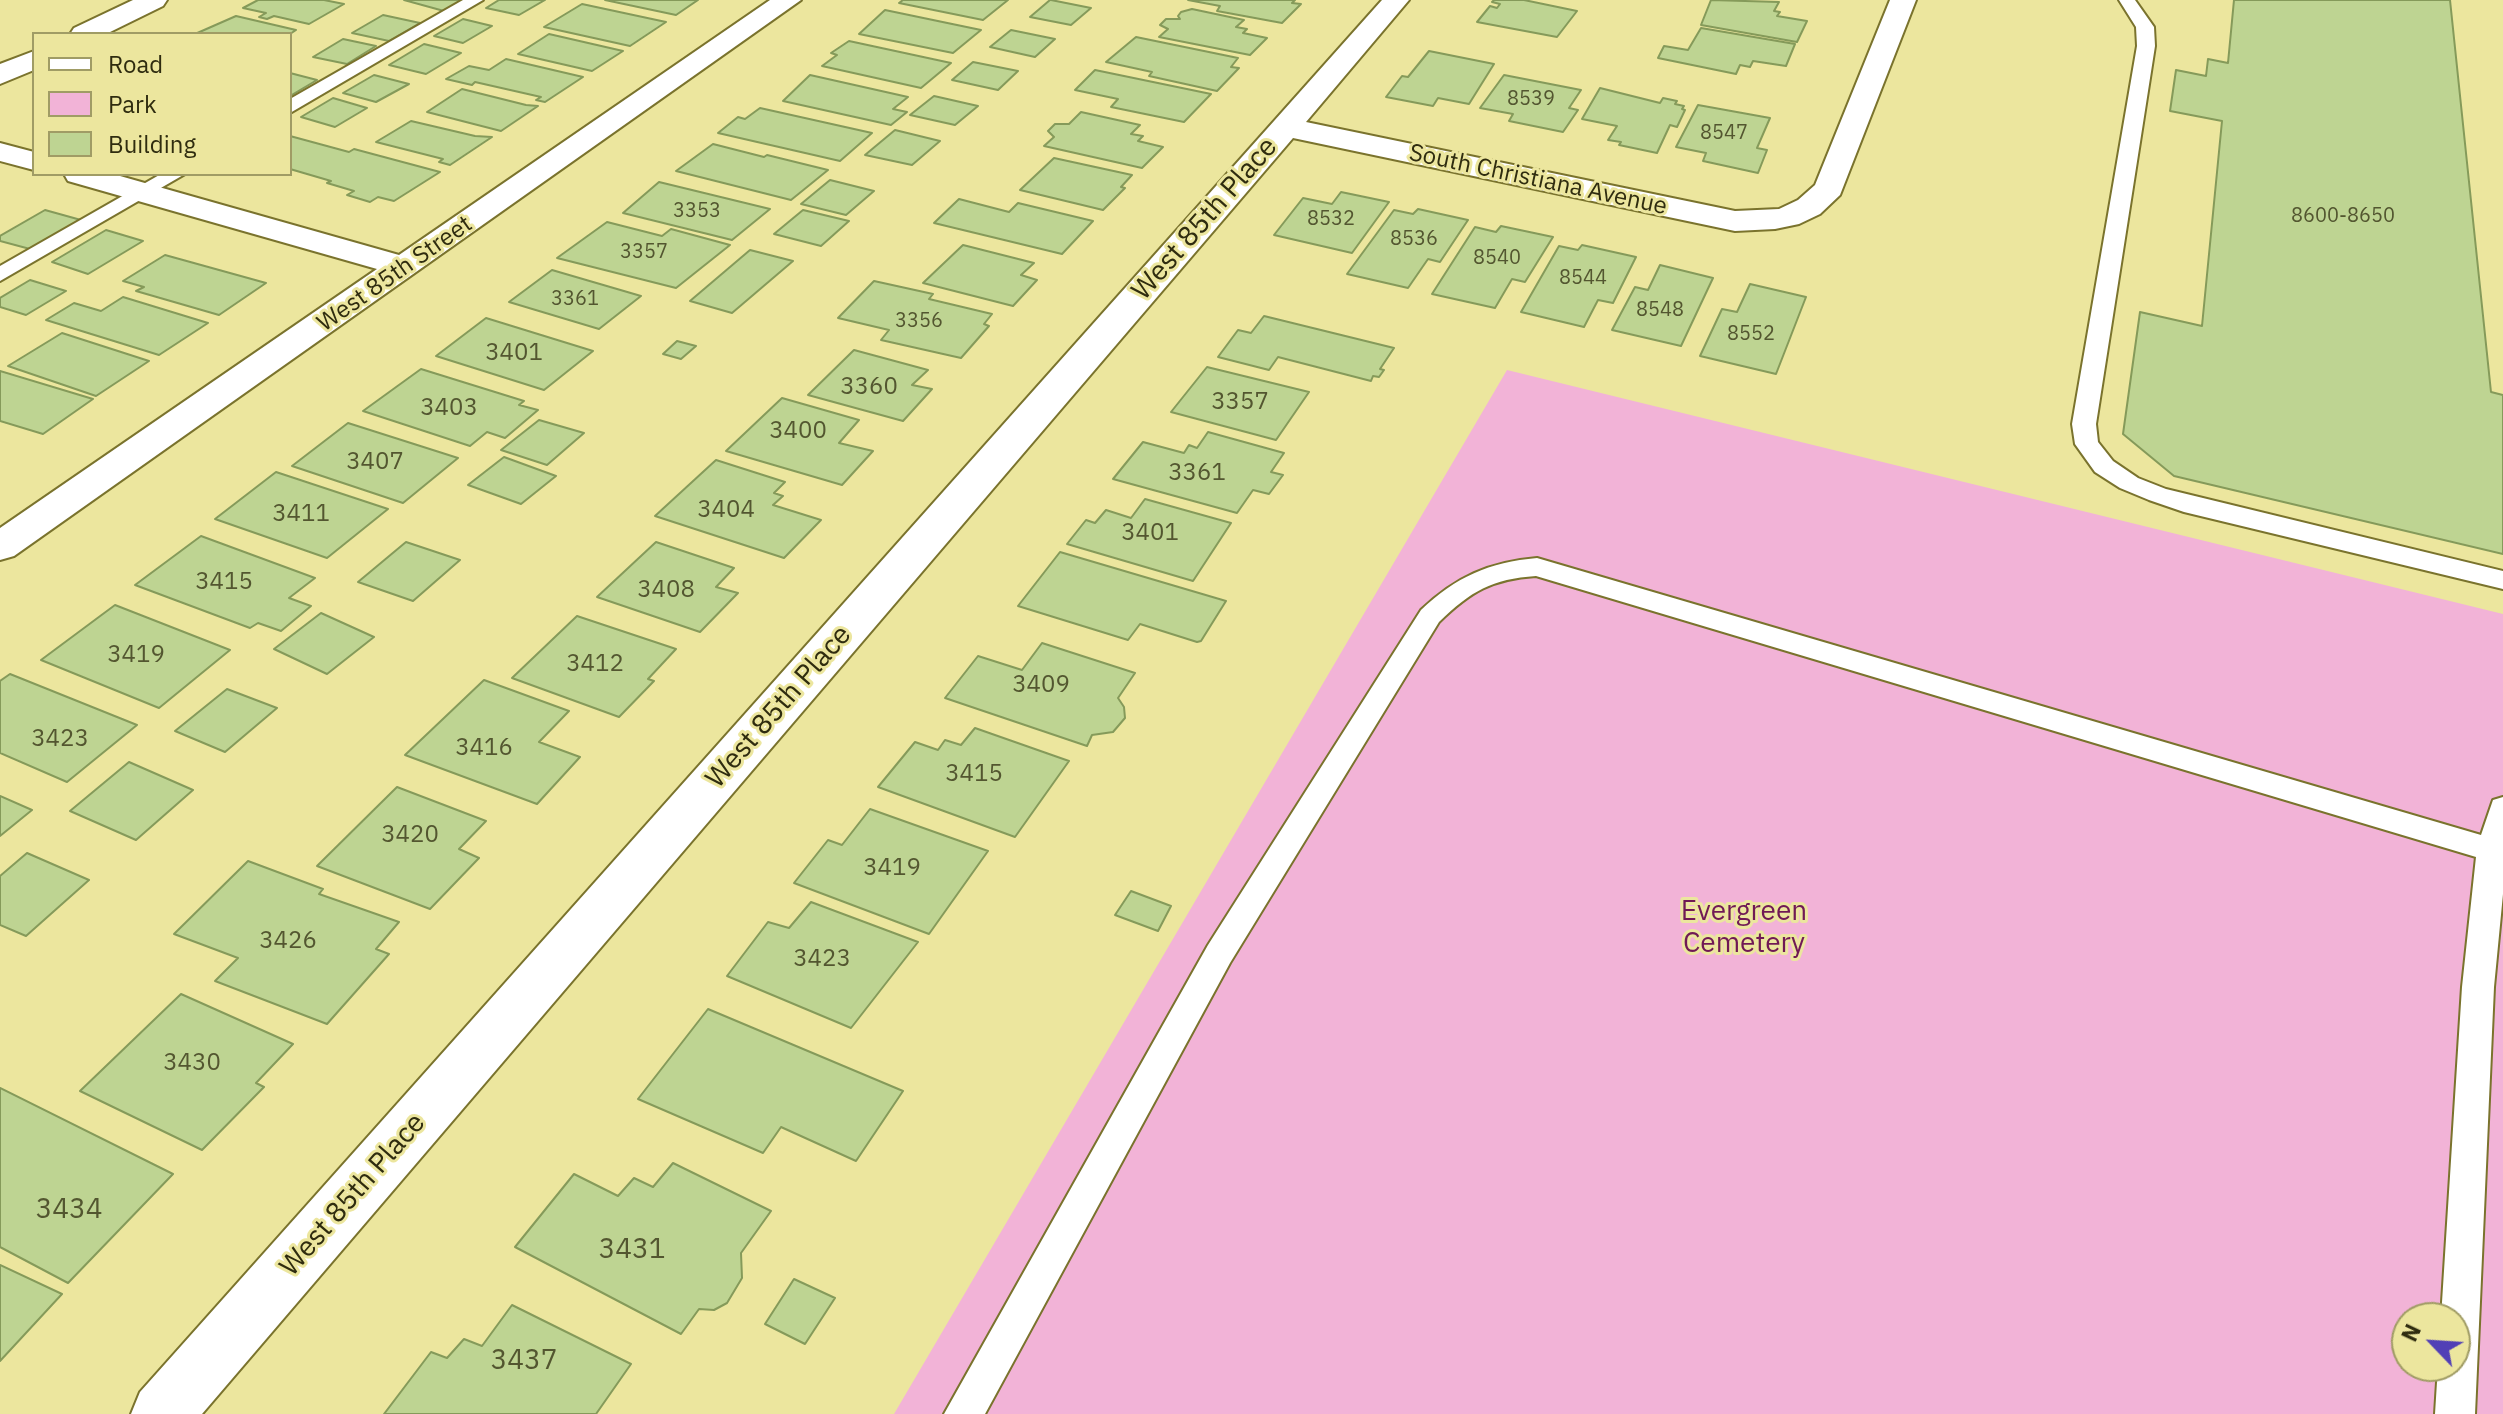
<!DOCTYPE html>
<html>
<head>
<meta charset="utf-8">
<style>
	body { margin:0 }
	#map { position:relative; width:2503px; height:1414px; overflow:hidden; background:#ece69e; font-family:"IBM Plex Sans",sans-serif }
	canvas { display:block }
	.legend { position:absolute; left:32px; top:32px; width:260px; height:144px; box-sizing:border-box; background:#ece69e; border:2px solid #a09c65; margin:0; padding:10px 14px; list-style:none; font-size:24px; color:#2f2c0f }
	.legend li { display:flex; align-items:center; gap:16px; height:40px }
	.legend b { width:40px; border:2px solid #a09c65 }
	.north { position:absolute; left:2391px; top:1302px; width:80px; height:80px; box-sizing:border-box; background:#ece69e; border:2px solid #a09c65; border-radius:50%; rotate:295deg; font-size:22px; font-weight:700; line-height:32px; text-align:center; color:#2f2c0f }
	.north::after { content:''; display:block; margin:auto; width:28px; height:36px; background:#513fb6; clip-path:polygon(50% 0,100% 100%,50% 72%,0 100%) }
</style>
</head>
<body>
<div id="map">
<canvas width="2503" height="1414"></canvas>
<ul class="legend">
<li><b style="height:10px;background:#fff"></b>Road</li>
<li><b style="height:22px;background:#f2b3d7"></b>Park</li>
<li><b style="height:22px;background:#bed492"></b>Building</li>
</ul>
<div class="north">N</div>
</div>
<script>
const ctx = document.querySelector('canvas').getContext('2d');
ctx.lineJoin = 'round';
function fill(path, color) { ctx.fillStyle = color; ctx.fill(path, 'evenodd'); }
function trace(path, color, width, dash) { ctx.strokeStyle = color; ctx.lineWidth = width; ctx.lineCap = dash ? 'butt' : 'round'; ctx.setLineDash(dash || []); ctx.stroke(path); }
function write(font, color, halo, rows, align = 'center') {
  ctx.font = font + ' "IBM Plex Sans",sans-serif'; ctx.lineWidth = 6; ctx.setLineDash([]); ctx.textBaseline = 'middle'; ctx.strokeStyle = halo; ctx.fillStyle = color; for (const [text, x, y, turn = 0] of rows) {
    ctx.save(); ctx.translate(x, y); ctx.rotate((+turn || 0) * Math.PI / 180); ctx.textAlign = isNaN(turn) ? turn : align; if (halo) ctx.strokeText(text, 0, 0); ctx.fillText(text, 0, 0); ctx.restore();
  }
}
fill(new Path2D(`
	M1507,370l996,244v800h-1609zM2407,1318h48v48h-48z`), '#f2b3d7');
const building = new Path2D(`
	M258,0h66l20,4 -35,20 -35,-8 -7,3 -8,-2 7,-4 -23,-5z
	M404,0h59l-19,11z
	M499,0h46l-26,15 -33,-7z
	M605,0h93l-22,15z
	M903,0h105l-25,20 -84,-17z
	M1050,0h1l40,8 -20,17 -41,-8z
	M1188,0h107l-3,3 9,1 -19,19 -65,-12 3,-5z
	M1494,0h30l53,11 -20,26 -80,-15 13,-16 7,2 3,-4 -8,-2z
	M1711,0l68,2 -5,9 6,1 -3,4 30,5 -10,21 -96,-17z
	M2234,0h216l41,392 12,3v159l-329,-78 -51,-42 17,-122 62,14 20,-205 -52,-10 6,-41 30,6 2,-17 20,4z
	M582,4l84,18 -36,24 -86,-19z
	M1192,9l52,11 -8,7 11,2 -4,4 24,5 -17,17 -91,-18 9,-8 -8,-4 6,-6h14l-2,-3 3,-4z
	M885,10l96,20 -28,23 -94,-19z
	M383,15l37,8 -31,18 -37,-8z
	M236,16l60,14 -6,4h-95z
	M463,19l29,7 -29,17 -29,-7z
	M1701,28l94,16 -9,22 -33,-5 -3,6 -10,-2 -4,9 -78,-16 6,-12 24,4z
	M1011,30l44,9 -20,18 -45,-10z
	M549,34l74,17 -31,20 -74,-17z
	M1136,37l102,21 -7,9 8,1 -22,23 -68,-15 3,-4 -46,-10z
	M343,39l33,7 -29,18 -34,-7z
	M849,41l102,22 -30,25 -99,-22 15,-11 -6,-2z
	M424,44l37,9 -35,21 -37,-9z
	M1429,51l65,13 -25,40 -31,-6 -5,8 -47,-9 16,-21 6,1z
	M506,59l77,18 -38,25 -9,-2 5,-3 -66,-15 -3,3 -26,-6 23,-13 20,4z
	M973,62l45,9 -20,19 -46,-10z
	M1095,70l116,24 -27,28 -73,-15 7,-8 -43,-9z
	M290,73l27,7 -27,16z
	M374,75l35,9 -33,18 -33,-9z
	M810,75l98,22 -15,12 14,3 -16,13 -108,-24z
	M1504,75l77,15 -12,18 9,2 -15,22 -54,-11 4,-7 -33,-6z
	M1600,88l60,15 3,-5 14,3 -2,3 9,2 -2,3 3,1 -8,17 -7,-2 -13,28 -38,-8 2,-3 -13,-2 9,-14 -35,-7z
	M462,89l64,16 12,1 -37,25 -74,-19z
	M934,96l44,10 -23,19 -45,-10z
	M333,98l34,10 -32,19 -34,-10z
	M1698,105l72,13 -13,30 10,2 -9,23 -55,-12 3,-8 -30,-6z
	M760,108l112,25 -32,28 -122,-28 20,-16 7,2z
	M1081,112l59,13 -9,9 12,2 -5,5 25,6 -21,21 -98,-22 10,-9 -6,-6 7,-7h14z
	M411,121l64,15 17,1 -42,28 -11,-3 4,-3 -67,-17z
	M895,130l45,11 -28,24 -47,-10z
	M290,136l59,16 5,-3 86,23 -46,29 -16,-4 -8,5 -23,-7 7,-4 -27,-8 4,-2 -41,-12z
	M713,144l51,13 3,-2 61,15 -37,30 -115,-29z
	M1054,158l78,17 -11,12 4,1 -22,22 -83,-20z
	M830,180l44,11 -28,24 -45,-11z
	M659,182l111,27 -38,31 -109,-27z
	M1341,192l48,10 -37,51 -78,-18 29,-37 29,6z
	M959,199l50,13 9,-9 75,18 -31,33 -128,-31z
	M1418,209l50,11 -28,42 -12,-3 -20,29 -61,-14 47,-64 19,4z
	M45,210l36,10 -51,29 -30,-8v-5z
	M803,210l46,11 -28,25 -47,-12z
	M607,222l55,14 9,-7 59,16 -54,43 -119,-30z
	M1501,226l52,11 -28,45 -13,-3 -17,29 -63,-14 43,-67 21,5z
	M106,230l37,11 -55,33 -36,-12z
	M963,245l71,18 -13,12 16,5 -24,26 -90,-23z
	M1582,245l54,12 -23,46 -15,-3 -14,27 -63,-15 38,-66 19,4z
	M750,250l43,11 -61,52 -42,-12z
	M165,255l101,28 -47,32 -83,-24 8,-4 -21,-6z
	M1660,265l53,13 -32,68 -69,-16 23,-43 13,3z
	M552,270l89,26 -42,33 -90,-27z
	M30,280l36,11 -40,24 -26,-8v-9z
	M874,281l59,13 -4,5 63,15 -8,10 5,2 -28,32 -80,-18 8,-10 -51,-12z
	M1750,284l56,13 -30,77 -76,-18 22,-47 15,3z
	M123,297l85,26 -49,32 -113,-35 28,-17 27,8z
	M1264,316l130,32 -14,21 4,1 -5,7 -6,-1 -2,5 -93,-24 -9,13 -51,-13 20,-27 13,3z
	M486,318l107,33 -49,39 -108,-34z
	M62,333l87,28 -53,35 -88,-30z
	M677,341l19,5 -15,13 -18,-5z
	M854,350l74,20 -16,15 20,4 -29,32 -95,-26z
	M1207,367l102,25 -33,48 -105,-28z
	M421,369l103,32 -5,4 19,5 -33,28 -18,-6 -17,14 -107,-35z
	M0,371l93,28 -50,35 -43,-13z
	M782,398l77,22 -20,23 34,8 -31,34 -116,-34z
	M539,420l45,13 -37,32 -46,-15z
	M348,423l110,35 -55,45 -111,-37z
	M1208,432l76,21 -13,19 12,3 -14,19 -16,-4 -16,23 -124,-34 30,-37 41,11 5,-8 8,3z
	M504,457l52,19 -35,28 -53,-19z
	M716,460l69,22 -11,11 9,3 -10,9 48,15 -37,38 -129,-42z
	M276,472l112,37 -61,49 -112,-39z
	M1145,499l86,24 -38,58 -126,-37 19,-24 9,3 11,-13 25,8z
	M201,536l114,42 -26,20 22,8 -30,25 -23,-8 -8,5 -115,-43z
	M406,542l54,18 -47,41 -55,-19z
	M656,542l78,26 -18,19 22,6 -38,39 -103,-35z
	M1060,552l166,49 -25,40 -4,1 -57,-18 -12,16 -110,-34z
	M115,605l115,45 -71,58 -118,-48z
	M321,613l53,24 -47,37 -53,-25z
	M577,616l99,33 -28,30 6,2 -35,36 -107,-39z
	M1042,643l93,30 -17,25 6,9 1,11 -12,14 -21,3 -5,11 -142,-48 33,-42 44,14z
	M10,674l127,51 -70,57 -67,-29v-72z
	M484,680l85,31 -30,31 41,15 -43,47 -132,-49z
	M227,689l50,19 -52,44 -50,-21z
	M975,728l94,33 -54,76 -137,-50 37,-45 23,8 7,-10 16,5z
	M129,762l64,28 -57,50 -66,-29z
	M397,787l89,34 -27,28 20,9 -49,51 -113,-43z
	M0,796l32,14 -32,26z
	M870,809l118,42 -59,83 -135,-51 34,-43 14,5z
	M27,853l62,27 -63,56 -26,-11v-49z
	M248,861l75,28 -4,5 80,28 -23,27 13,5 -62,70 -112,-43 23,-23 -64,-24z
	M1131,891l40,15 -13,25 -43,-16z
	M811,902l107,40 -67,86 -124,-52 41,-54 21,6z
	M181,994l112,50 -37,39 8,4 -62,63 -122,-59z
	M708,1009l195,82 -47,70 -75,-34 -18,26 -125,-54z
	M0,1088l173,86 -105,109 -68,-36z
	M673,1163l98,48 -30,42 1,25 -15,25 -13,7 -15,-1 -18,25 -166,-87 59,-73 44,22 16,-18 19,9z
	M0,1265l62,29 -62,67z
	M794,1279l41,19 -30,46 -40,-20z
	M512,1305l119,59 -35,50h-212l47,-62 16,6 17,-19 18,7z`);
fill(building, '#bed492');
trace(building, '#859a5a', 2);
const service = new Path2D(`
	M463,0h20l-193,113v-14z
	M2119,0h16l19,27 1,19 -59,378 2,18 15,19 25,17 28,11 337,82v18l-319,-77 -35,-12 -29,-12 -25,-16 -20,-28 -3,-20 65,-378 -1,-19z
	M161,174h24l-185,107v-15z
	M1537,558l944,277 12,-35 10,-3v97l-9,93 -19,427h-40l3,-48h17v-48h-14l21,-331 14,-130 -940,-281c-44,3 -65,15 -97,46l-209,341 -245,451h-41l264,-469 213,-335c35,-33 68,-48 116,-52z`);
const minor = new Path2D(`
	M133,0h34l-4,6 -57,28h-36l4,-6z
	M770,0h31l-787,556 -14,4v-32l377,-259 -309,-88 -4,-7h49l286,81z
	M1382,0h27l-103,122 429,89 44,-2 19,-9 17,-15 75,-185h26l-76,195 -20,19 -21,10 -24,5 -40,2 -442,-93 -1091,1276h-71l9,-22z
	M34,51v19l-34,14v-20z
	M0,143l34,9v18l-34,-9z`);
trace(service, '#7a732d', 4);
trace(minor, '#7a732d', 4);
fill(service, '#fff');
fill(minor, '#fff');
write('20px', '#535630', null, [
	["8539",1531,99],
	["8547",1724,133],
	["3353",697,211],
	["8600-8650",2343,216],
	["8532",1331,219],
	["8536",1414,239],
	["3357",644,252],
	["8540",1497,258],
	["8544",1583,278],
	["3361",575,299],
	["8548",1660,310],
	["3356",919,321],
	["8552",1751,334]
]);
write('24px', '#2f2c0f', '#ece69e', [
	["South Christiana Avenue",1538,180,12],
	["West 85th Street",395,274,-35]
]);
write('24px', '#535630', null, [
	["3401",514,353],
	["3360",869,387],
	["3357",1240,402],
	["3403",449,408],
	["3400",798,431],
	["3407",375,462],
	["3361",1197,473],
	["3404",726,510],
	["3411",301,514],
	["3401",1150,533],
	["3415",224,582],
	["3408",666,590],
	["3419",136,655],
	["3412",595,664],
	["3409",1041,685],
	["3423",60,739],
	["3416",484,748],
	["3415",974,774],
	["3420",410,835],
	["3419",892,868],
	["3426",288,941],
	["3423",822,959],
	["3430",192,1063]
]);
write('28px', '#2f2c0f', '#ece69e', [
	["West 85th Place",1205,219,-49],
	["West 85th Place",779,707,-49],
	["West 85th Place",353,1195,-49]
]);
write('28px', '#701955', '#ece69e', [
	["Evergreen",1744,912],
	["Cemetery",1744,944]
]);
write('28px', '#535630', null, [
	["3434",69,1210],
	["3431",632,1250],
	["3437",524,1361]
]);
</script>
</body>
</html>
